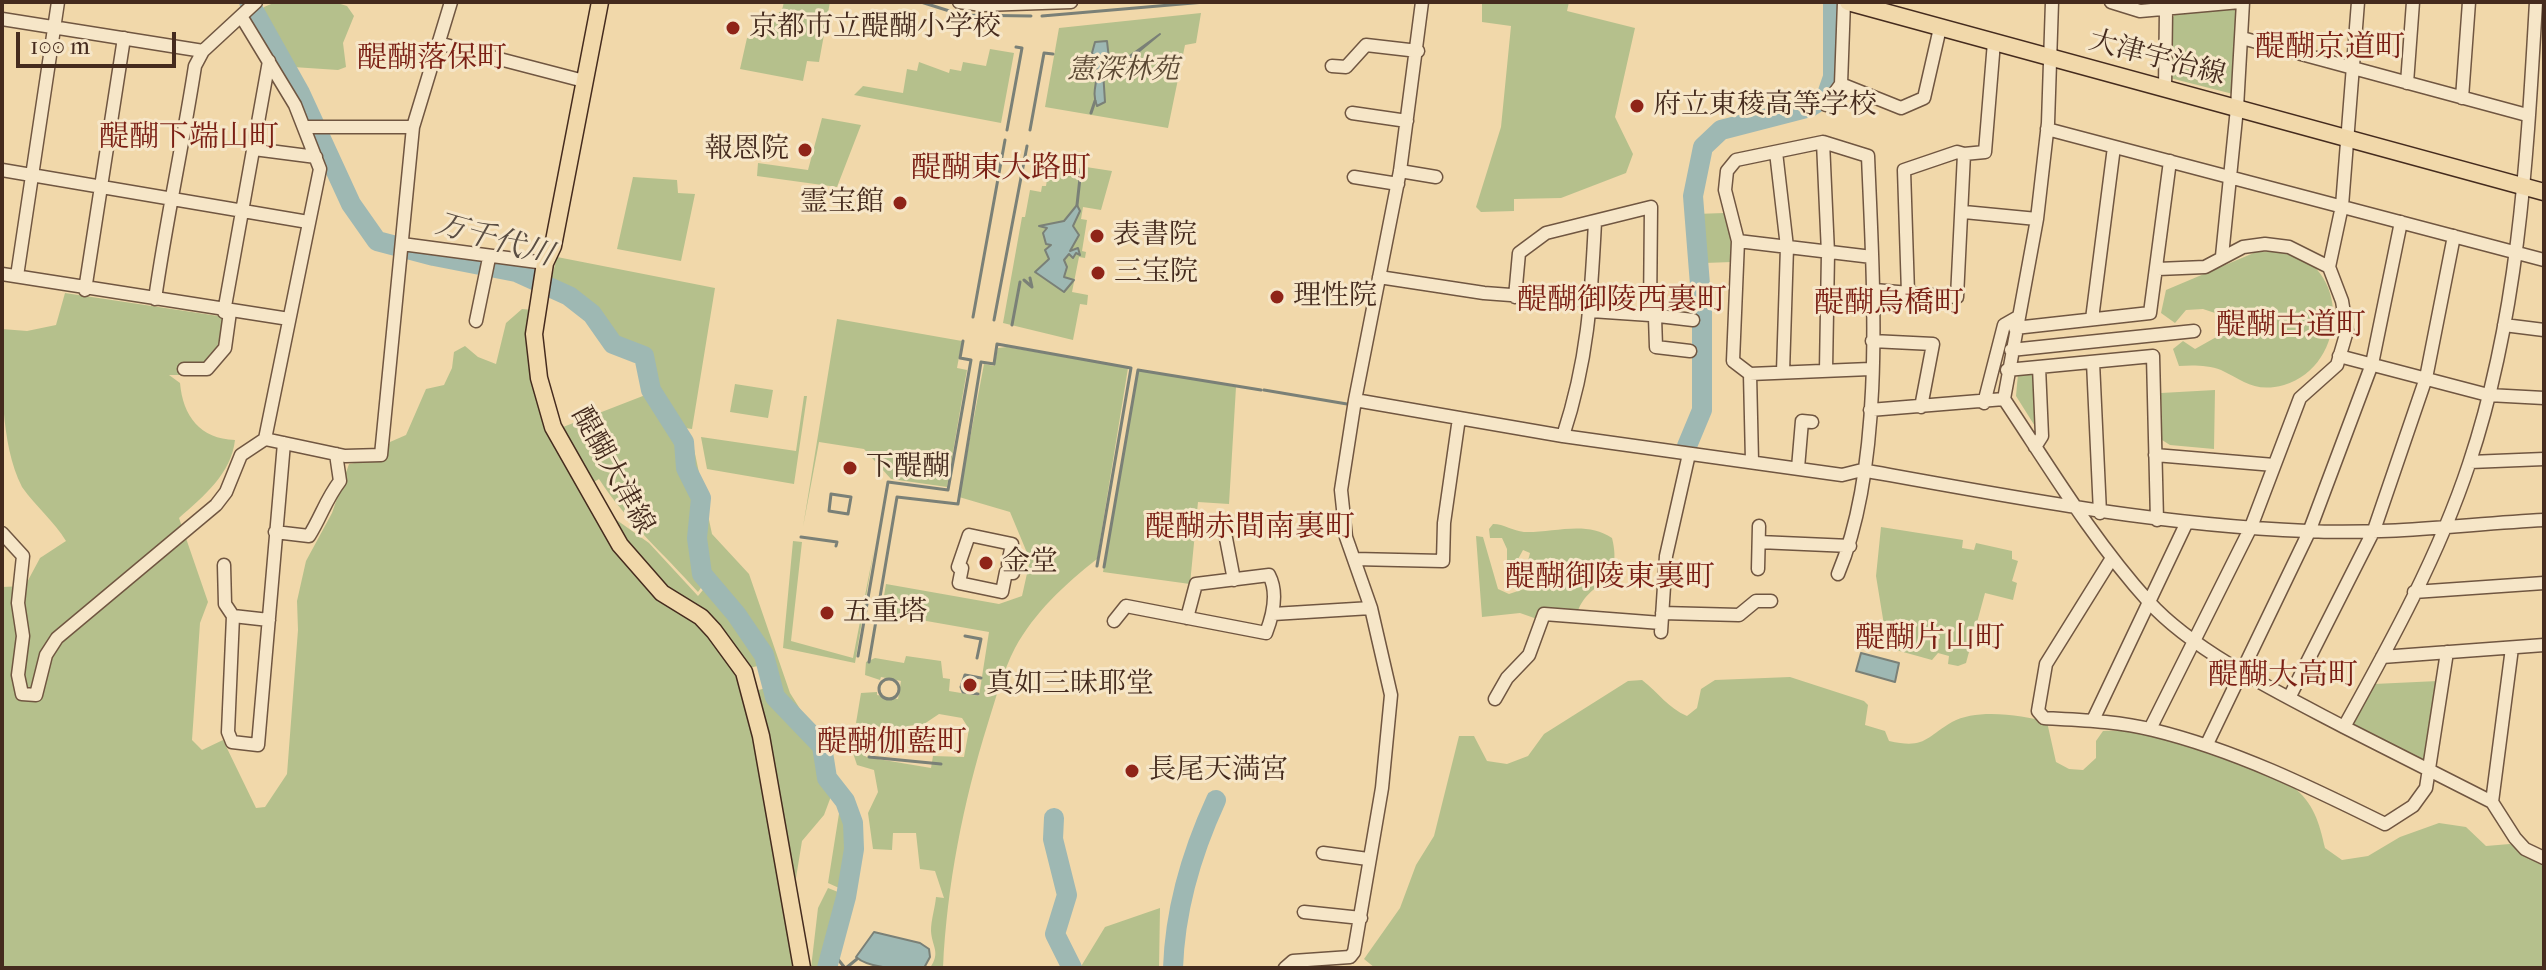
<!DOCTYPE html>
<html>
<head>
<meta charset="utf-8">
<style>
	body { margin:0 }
	#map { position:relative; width:2546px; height:970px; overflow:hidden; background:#f1d8aa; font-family:"IM FELL French Canon",serif }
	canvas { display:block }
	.frame { position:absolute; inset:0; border:4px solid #452b1e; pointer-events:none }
	.scale { position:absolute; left:16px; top:32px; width:160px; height:36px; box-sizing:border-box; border:4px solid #452b1e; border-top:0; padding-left:10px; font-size:24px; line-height:28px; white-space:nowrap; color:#452b1e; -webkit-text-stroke:6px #f6e6c8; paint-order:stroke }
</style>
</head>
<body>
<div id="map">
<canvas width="2546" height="970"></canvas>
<div class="frame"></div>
<div class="scale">100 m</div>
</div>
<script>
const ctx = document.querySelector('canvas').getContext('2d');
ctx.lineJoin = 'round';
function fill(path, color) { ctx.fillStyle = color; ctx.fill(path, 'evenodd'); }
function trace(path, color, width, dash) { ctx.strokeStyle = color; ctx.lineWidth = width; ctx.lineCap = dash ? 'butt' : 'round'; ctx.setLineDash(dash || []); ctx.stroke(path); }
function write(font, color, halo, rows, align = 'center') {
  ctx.font = font + ' "IM FELL French Canon","Noto Serif JP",serif'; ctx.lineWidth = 6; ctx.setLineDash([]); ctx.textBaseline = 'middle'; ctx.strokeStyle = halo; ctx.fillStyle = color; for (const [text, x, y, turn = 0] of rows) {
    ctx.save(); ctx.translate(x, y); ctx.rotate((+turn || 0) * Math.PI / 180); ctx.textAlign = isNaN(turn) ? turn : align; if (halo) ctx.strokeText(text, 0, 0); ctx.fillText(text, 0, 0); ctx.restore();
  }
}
fill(new Path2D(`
	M276,2h58l13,4 7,10 -11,27 3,24 -8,3 -45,-3c-12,-13 -35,-42 -29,-60z
	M784,2h46l-11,60 -12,-1 -4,20 -63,-12 7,-31 6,1 5,-26 17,3 7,-6z
	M1482,2h87l-2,9 68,17 -20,89 18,37 -7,19 -65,25 -47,1v12l-33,1 -5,-5 25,-80 10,-101 -29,-4z
	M2236,6l-3,88 -63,-16v-57l7,-9z
	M1201,13l-5,30 -11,2 -17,83 -123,-21 14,-79z
	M990,49l24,4 -13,70 -147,-28 9,-9 40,7 4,-24 10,2 2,-9 30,11 1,-4 11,2 2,-9 23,4z
	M822,118l39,7 -24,62 -80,-11 1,-13 50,7z
	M1045,166l40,8 1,-7 26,4 -11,39 -18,-3 -2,12 6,1 -5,31 4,1 -1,6 -6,-1 -7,35 16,3 -1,10 -7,-1 -7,36 -70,-17 19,-106h3l5,-27 11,2 1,-6h4l2,-13 -4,-1z
	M633,177l44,3 1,13 17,1 -14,67 -64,-12z
	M1724,213l6,16 2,33 -28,1 -8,-49z
	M2282,251c69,11 67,115 2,134 -29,8 -40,-4 -63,-15 -13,-5 -29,-5 -42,-4l-6,-17 10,-8 12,8 32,-18 -9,-17 -15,-5 -17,1 -11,13 -14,-10 5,-23 90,-38z
	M557,257l158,31 -23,141 -14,-2 -18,-29 -11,-45 -32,-17 -19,-28 -19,-16 -28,-12z
	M65,293l160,24 -5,31 -16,17h-24v10h-11l11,8c3,33 20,56 55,57 -4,34 -31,56 -56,78l29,84 -8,21 -8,117 10,10 21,-10 33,68 9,-1 22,-33 11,-144 -1,-29 9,-40 26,-48 17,-49 34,-6 7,-16 16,-7 20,-46 18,-4 8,-17 2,-16 11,-6 13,11 18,7 10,-41 16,-14 11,1 2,68 81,170 82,72 43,55 59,293h-798v-381l23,-1 15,-28 26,-17c-12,-20 -30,-34 -44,-54 -22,-44 -20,-107 -20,-158l25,2 29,-6z
	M837,319l125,22 -5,27 10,2 -20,117 -56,-8 -27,-30 -45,-7 -16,85z
	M1007,347l121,21 -31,191c-32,25 -63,54 -82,89 -12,23 -19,50 -27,75 -25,80 -41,162 -45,245h-13c11,-16 2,-21 1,-37 0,-11 4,-23 5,-34l8,1 -9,-27 -15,-2 -4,-36h-23l-1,17 -19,-1 -5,-36 10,-21 -4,-22 -17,-5 -4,-12 3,-24 13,2 -3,26 65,11 2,-12 31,1 5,-28 -7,-11 -23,-4 -15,10 -17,2 -2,5 -49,-8 5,-30 16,-1v3l21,4 3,-18 -20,-4 -1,3 -15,-5 1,-13 9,-4 29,5 2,-7 35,5 2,17 7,1 -1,12 30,5 10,-64 -108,-19 5,-29 113,20 23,-8 8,-36 -20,-48 -51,-15 25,-133 10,2 4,-18z
	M1138,370l98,17 -7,117 -31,-2 -8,82 -87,-12z
	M2033,373l2,3 3,55 -22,-35 2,-22z
	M735,384l38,6 -5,28 -38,-6z
	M2215,390l-1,59 -44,-4 -8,-5 -1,-47z
	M648,394l32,49 2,24 15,31 -2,40 6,36 5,7 -8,11c-34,-38 -71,-70 -99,-113l-7,4 -29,-56z
	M804,396h3l-13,88 -87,-15 -6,-32 95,14z
	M681,433l10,2 21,99 37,40 41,119 29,46 -40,-43 -14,-43 -28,-42 -33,-38 -5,-35 3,-41 -13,-31 -3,-25z
	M604,511l45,32 49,53 9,-11c19,22 50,50 55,80l-13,3c-52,-49 -108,-95 -145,-157z
	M1493,524c11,0 20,7 31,8 29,1 62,-12 88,6 12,48 -23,42 -34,73l-38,9 -20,-7 -38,4 -6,-81 7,1 15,52 11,5 18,-6 -3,-11 6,-24 -7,-3 -6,11 -10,1v-13l-5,-11h-12l-1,-9z
	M1881,527l82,13 -1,8 12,2 2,-7 36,8v8l6,2 -6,20 5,2 -4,17 -28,-7 -19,70 -8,3 -10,-2 1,-8 -11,-3 -6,7 -47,-13v-5l6,-1v-16h-7l-8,-49z
	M793,541l9,1 -11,99 62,17 21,-109 -19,114 -72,-15z
	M1790,677l74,24 4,4 -3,20 20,6 4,10c36,8 36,-3 63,-19 25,-14 70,-7 95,0l9,40 13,7 14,1 13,-12v-17l7,-10c66,-3 129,30 189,55 22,17 27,36 33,62l17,12 26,-4 32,-19 39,-14 27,4 20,19 24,-2 34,18v106h-1169l-11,-9 36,-51 16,-43 18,-29 25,-100h15l13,25 20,3 21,-8 16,-22 84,-53 14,-1c17,13 26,28 45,36l10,-8 4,-19 14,-9z
	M2438,681l-10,77 -10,5 -63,-34 -3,-8 22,-37z
	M766,688c9,26 44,40 53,62 6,15 4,27 14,41l-9,24 -22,26 -7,43 -40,-193z
	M841,801c9,31 5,56 -2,87l-11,-5z
	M828,888l10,4 -18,76h-9l7,-60z
	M1160,908l-1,60h-79l25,-41z`), '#b5c08c');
const water = new Path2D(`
	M1160,34l-29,24 -4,9 -24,4 2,31 -8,4c-8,-20 7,-27 -5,-53l3,-11 12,-1 2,18 11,4z
	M1077,205l3,6 -7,15 6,9 -9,16 8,-3 2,7 -4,-2 -3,5 -4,-4 -5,6 3,7 -3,10 10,3 -10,12 -29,-20 14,-13 -4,-9 6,-5 -5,-1 -3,-11 4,-5 -8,-2 25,-5z
	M1861,653l38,10 -4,19 -39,-11z
	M874,932l46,11 9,6 1,8 -6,11c-23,0 -53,2 -68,-11z`);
fill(water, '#9eb8b3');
trace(water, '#7a8077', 2);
trace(new Path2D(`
	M921,2l41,13 69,1
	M1042,16l163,-14
	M1091,113l4,-12
	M1007,130l15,-82 -6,-1
	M1030,130l14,-77 9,1
	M1077,205l4,-36
	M1024,280l8,7 -2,-9
	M973,317l32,-177
	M994,320l33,-174
	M1012,325l8,-43
	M1264,390l83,14
	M831,494l20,3 -3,17 -19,-3z
	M801,537l36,5 -1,4
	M1104,567l34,-197 123,20
	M965,636l16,3 -4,19
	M858,656l30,-174 60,8 23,-130 -11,-2 3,-17
	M869,662l28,-165 61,7 23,-142 13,2 3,-20 134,24 -34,198
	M879 689a10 10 0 1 1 20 0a10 10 0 1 1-20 0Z
	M978,694l-15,-2 -2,-5 4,-12 16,3
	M869,757l72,7
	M833,953l12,15
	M846,968l11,-9`), '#7a8077', 3);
trace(new Path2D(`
	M249,2l51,91 51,111 26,37 57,15 82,16 53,24 23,18 21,30 31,12 7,34 33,52 2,26 15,30 -4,40 5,36 34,40 28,41 11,42 47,49 5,32 18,23 8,22 1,26 -8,48 -19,71
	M1687,446l15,-36v-100l-9,-114 10,-49 18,-17 89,-23 16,-10 7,-20v-75
	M1054,818l-1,21 14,56 -12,39 17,34
	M1173,968c2,-58 19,-116 43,-168`), '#9eb8b3', 20);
const minor = new Path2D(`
	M959,2l23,3 89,-3
	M2052,2l-4,121 -11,96 -33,180c46,69 89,141 145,203 45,50 136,94 195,125 47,-85 95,-172 125,-263 50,-149 58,-307 67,-462
	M2111,2l29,9 100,-9
	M241,16l54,89 25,64 -55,270
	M2,19l201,32
	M2242,38l285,77
	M438,43l146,38
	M1332,66l14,1 20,-22 52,6
	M2407,83l6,-81
	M1841,84l60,24 23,-10 16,-70
	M2165,88l1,-77
	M2462,98l7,-96
	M1826,105l15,-21 3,-82
	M1352,113l55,8
	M304,127h109
	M2047,129l497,131
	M1823,142l5,111 -2,117
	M254,149l62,8
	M1776,152l11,95 -4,125
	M1964,154l21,-2 9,-110
	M2,170l306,52
	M1400,171l36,6
	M1354,177l44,7
	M1964,212l73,7
	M1738,241l134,16
	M402,244l143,19
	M2222,256l15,-148 6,-106
	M2329,267l13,-61 16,-204
	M2,274l287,45
	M17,276l41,-274
	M1379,277l105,16 107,8
	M85,290l39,-252
	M1874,290l83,7 7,-143 -7,-2 -53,18 4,123
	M1515,297l4,-44 27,-20 105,-26 -1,108 -59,-4
	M155,299c11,-78 28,-155 40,-233l8,-15 53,-49
	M224,312l45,-251
	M1650,315l43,5
	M1655,317l1,30 34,4
	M2092,319l22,-172
	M476,321l13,-63
	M2504,325l40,5
	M2015,328l135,-15 20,-152
	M1872,341l61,3 -12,63
	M2011,350l183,-19
	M2339,356l149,39 56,3
	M2093,362l7,151
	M184,369h23l18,-21 5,-36
	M2007,370l146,-14 4,164
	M1750,374l2,87
	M1355,400l208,36 279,39 20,-5c149,27 295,55 445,61 79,4 159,-7 237,-11
	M1984,403l20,-78 14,-8
	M1870,410l134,-11
	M1563,436c25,-76 28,-135 32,-214
	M2035,447l7,-11 -3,-69
	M2155,455l119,10
	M2470,462l74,-3
	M1798,468l4,-47 10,1
	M275,532l34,4c12,-19 17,-37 31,-55l-4,-27
	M2,533l21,23 -5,47 5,33 -5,39 4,19 14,1 10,-40 11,-17 159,-133 10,-13 15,-37 24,-16 80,17 36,-1 32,-328 38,-125
	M1225,533l9,47
	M969,535l43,9 -4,20 6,1 -1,8 -7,-1 -4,20 -43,-9 3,-15 -4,-1z
	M1759,542l91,4
	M2112,558l-66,106 -8,47 6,7c36,2 74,3 109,12 82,20 157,57 232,94l28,-18 13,-18 21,-136
	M1354,559l89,2 1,-38 15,-105
	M224,565l1,39 8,12 -5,116 4,10 26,3 26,-302
	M1758,569l1,-43
	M1838,574c48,-114 35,-294 30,-418l-45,-14 -87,18 -9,11 -2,19 13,51 -5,120 17,13 120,-5
	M2414,592l130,-9
	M1662,613l77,2 17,-14h15
	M1273,614l98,-6
	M233,616l36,4
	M1114,621l12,-15 140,27c7,-18 12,-41 3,-58l-73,9 -9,34
	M1661,632l5,-76 23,-102
	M2382,657l162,-12
	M2289,698l85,-168 52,-152 28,-142
	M1495,699l12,-21 22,-23 15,-41 117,9
	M2093,720l93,-196
	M2344,727l148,75 23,36 10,11 19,9
	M2150,729l101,-202 49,-129 37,-33 10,-34 -5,-30 -13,-34 -40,-20 -24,-3 -22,3 -38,20 -47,2
	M2207,744l102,-212 63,-168 29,-142
	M2492,802l20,-154
	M1323,853l45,6
	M1304,912l57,6
	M1285,968l8,-7 57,-4 4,-5 28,-164 9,-93 -20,-87 -25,-71 -5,-47 14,-90 45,-229 22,-169`);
const major = new Path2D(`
	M600,2l-47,244 -8,17 -11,71 5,44 14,49 67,118 42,48 39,24 13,14 30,41 17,64 41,232
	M1848,2l696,190`);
trace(minor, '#705641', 15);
trace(major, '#452b1e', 19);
trace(minor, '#f6e6c8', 12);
trace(major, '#f1d8aa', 16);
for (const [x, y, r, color] of [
	[733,28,8,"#8f2418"],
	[1637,106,8,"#8f2418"],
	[805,150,8,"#8f2418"],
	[900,203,8,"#8f2418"],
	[1097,236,8,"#8f2418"],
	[1098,273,8,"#8f2418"],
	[1277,297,8,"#8f2418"],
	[850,468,8,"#8f2418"],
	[986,563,8,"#8f2418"],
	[827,613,8,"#8f2418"],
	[970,685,8,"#8f2418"],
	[1132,771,8,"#8f2418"]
]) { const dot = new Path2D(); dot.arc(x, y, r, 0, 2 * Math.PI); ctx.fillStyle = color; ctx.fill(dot); trace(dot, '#f6e6c8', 3); }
write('28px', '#452b1e', '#f6e6c8', [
	["京都市立醍醐小学校",749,28],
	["府立東稜高等学校",1653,106],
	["報恩院",789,150,"right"],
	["霊宝館",884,203,"right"],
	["表書院",1113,236],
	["三宝院",1114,273],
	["理性院",1293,297],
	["下醍醐",866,468],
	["金堂",1002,563],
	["五重塔",843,613],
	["真如三昧耶堂",986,685],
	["長尾天満宮",1148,771]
], 'left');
write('28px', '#452b1e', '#f6e6c8', [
	["大津宇治線",2157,59,15],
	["醍醐大津線",612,471,61]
]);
write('italic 28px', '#5b4934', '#f6e6c8', [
	["憲深林苑",1123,71]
]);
write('30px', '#7a1f14', '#f6e6c8', [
	["醍醐京道町",2330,49],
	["醍醐落保町",432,60],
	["醍醐下端山町",189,139],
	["醍醐東大路町",1001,170],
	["醍醐御陵西裏町",1622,302],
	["醍醐烏橋町",1889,305],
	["醍醐古道町",2291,327],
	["醍醐赤間南裏町",1250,529],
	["醍醐御陵東裏町",1610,579],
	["醍醐片山町",1930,640],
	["醍醐大高町",2283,677],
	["醍醐伽藍町",892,744]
]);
write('italic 30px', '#5b4e43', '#f6e6c8', [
	["万千代川",494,241,16]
]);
</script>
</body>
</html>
